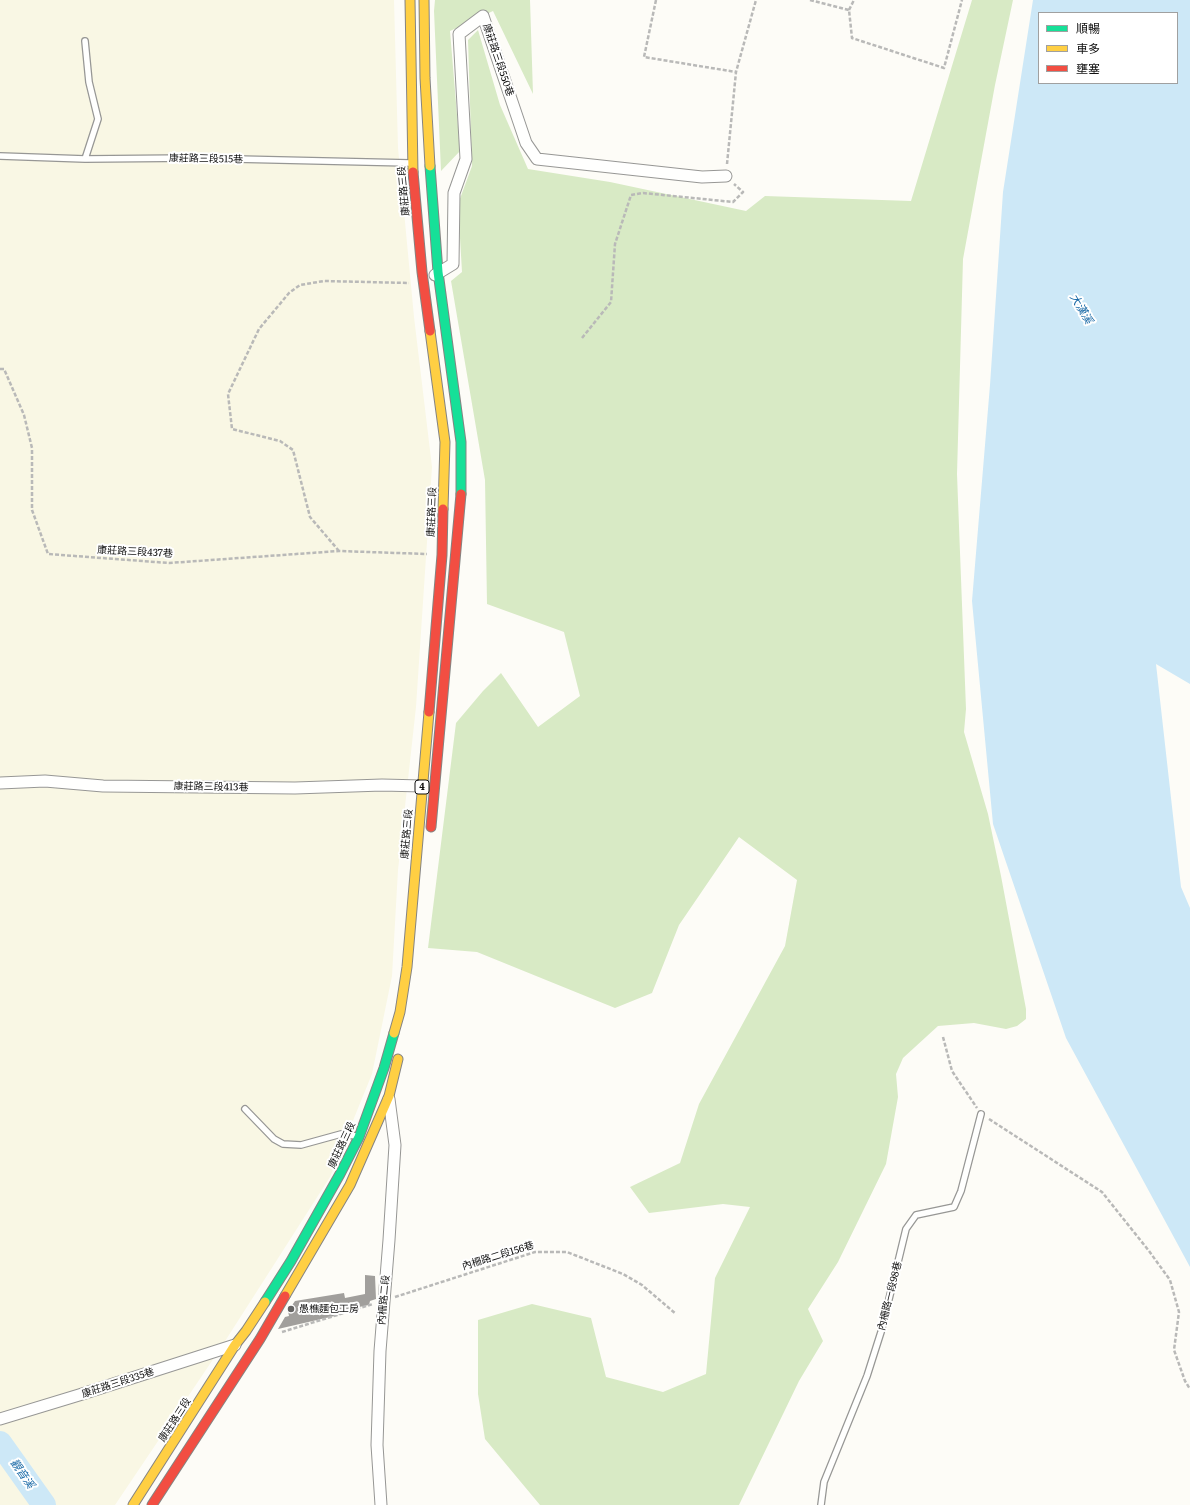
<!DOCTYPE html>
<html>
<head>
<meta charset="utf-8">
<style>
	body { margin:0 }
	#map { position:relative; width:1190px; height:1505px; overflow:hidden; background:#fdfcf7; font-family:Literata,"Noto Sans TC",serif }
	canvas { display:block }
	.legend { position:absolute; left:1038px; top:12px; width:140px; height:72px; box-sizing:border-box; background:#fff; border:1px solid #a0a0a0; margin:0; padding:5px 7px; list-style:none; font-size:12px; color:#111 }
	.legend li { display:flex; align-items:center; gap:8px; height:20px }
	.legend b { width:20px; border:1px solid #a0a0a0 }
</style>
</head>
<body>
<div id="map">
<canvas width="1190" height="1505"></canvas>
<ul class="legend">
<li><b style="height:5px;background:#16e098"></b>順暢</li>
<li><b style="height:5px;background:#ffcf43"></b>車多</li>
<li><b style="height:5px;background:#f24e42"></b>壅塞</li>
</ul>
</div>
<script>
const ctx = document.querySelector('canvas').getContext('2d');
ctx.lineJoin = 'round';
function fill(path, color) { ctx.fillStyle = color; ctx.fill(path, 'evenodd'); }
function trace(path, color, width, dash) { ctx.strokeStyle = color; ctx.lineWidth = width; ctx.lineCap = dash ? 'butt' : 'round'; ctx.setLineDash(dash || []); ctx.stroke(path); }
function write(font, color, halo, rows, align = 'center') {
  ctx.font = font + ' Literata,"Noto Sans TC",serif'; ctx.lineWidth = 4; ctx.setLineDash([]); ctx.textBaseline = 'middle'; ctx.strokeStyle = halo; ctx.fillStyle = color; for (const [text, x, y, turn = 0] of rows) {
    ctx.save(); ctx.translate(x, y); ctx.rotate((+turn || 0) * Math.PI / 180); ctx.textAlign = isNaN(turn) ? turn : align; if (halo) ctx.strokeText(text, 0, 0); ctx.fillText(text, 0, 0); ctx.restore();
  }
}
fill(new Path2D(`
	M0,0h394l4,148 16,169 18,150 -16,240 -18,163 -6,106 -20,98 -42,103 -110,172 -105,156h-115z`), '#f9f7e4');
fill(new Path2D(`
	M435,0h95l3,94 -40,-83 -43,20 10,120 -19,20 -7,-160z
	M972,0h41l-18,85 -32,174 -6,215 9,235 -2,23 24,82 13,62 25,133v10l-9,7 -11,3 -32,-6 -36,3 -35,32 -7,16 2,23 -12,67 -48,98 -30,47 15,32 -24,40 -60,124h-199l-55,-66 -7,-45v-74l54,-16 59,14 15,59 57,15 43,-18 9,-96 35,-71 -27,-3 -74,9 -19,-26 50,-24 19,-59 86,-158 12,-66 -58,-43 -60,88 -27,68 -37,15 -138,-56 -49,-4 28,-225 27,-32 18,-18 37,54 42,-31 -16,-64 -77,-28 -2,-124 -34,-199 11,-9 -4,-68 14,-38 -4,-126 10,-10 22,75 28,64 82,13 136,29 19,-15 146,5z`), '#d8eac5');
fill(new Path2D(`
	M1033,0h157v684l-34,-20 25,223 9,21v359l-124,-229 -73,-214 -21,-223 18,-216 13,-193zM1039,13h138v70h-138z`), '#cde8f7');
trace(new Path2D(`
	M0,1443l44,62`), '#cde8f7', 24);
fill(new Path2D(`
	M365,1275l10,1 1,23 -6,2 -1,4 -25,5 -1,4 -65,15 7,-12 4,-1 -1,-5 7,-10 49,-8 1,5 20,-4z`), '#a19f9c');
const lane = new Path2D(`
	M85,41l4,41 9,37 -13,40
	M0,156l85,3 107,-1 218,5
	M245,1109l29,30 9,5 18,1 40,-11 15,2
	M821,1505l3,-23 43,-106 14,-44 25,-103 10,-14 38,-8 7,-16 20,-77`);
const street = new Path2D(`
	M435,275l18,-11 1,-71 12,-34 -7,-125 24,-18 43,127 11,16 165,18 24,-1
	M0,783l45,-2 58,5 192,2 87,-3 40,1
	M0,1419l79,-24 156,-50
	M381,1505l-4,-60 3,-94 9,-111 6,-95 -6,-46`);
const fast = new Path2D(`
	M430,166l8,106 23,170v52
	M265,1302l26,-41 49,-87 19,-37 25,-69 10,-35`);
const slow = new Path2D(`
	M410,0l3,172
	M424,0l1,78 5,88
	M430,331l15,111 -2,67
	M394,1033l6,-21 7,-45 22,-255
	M285,1296l65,-111 39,-89 9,-37
	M133,1505l102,-160 11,-14 19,-29`);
const jam = new Path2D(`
	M413,172l9,100 8,59
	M429,712l13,-157 1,-46
	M431,827l30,-333
	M152,1505l108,-166 25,-43`);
trace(lane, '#979795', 8);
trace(street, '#979795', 13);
trace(fast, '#858482', 11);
trace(slow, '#858482', 11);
trace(jam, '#858482', 11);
trace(new Path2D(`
	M656,0l-12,57 92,15
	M810,0l39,10 3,28 92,30 18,-68
	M849,10l5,-10
	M727,164l9,-92 20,-72
	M582,338l29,-36 4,-58 16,-49 12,-2 90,9 10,-10 -9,-8
	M0,369h4l20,46 8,33v62l16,44 121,9 170,-12 88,3
	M339,551l-29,-34 -17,-67 -13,-9 -48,-12 -4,-35 31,-65 30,-36 11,-8 24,-4 85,2
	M943,1037l9,34 25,37
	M989,1119l113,73 47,59 21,29 9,32 -5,38 11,31 5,8
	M395,1297l140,-45h32l56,22 19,11 34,29
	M282,1332l91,-28`), '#b9b9b8', 2.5, [4, 2]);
trace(lane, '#fffffe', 5.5);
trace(street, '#fffffe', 11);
trace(fast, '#16e098', 9);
trace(slow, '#ffcf43', 9);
trace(jam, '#f24e42', 9);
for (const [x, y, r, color] of [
	[291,1309,4,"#646362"]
]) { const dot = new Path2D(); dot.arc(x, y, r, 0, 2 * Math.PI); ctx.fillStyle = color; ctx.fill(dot); trace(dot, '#fff', 1.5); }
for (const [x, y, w] of [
	[422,787,14]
]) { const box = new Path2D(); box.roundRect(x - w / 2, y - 7, w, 14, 3); ctx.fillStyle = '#fff'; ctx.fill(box); trace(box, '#111', 1); }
write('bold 9px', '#111', null, [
	["4",422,787]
]);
write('10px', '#111', '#fff', [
	["康莊路三段550巷",498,60,71],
	["康莊路三段515巷",206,159,1],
	["康莊路三段",404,191,-95],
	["康莊路三段",432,512,-88],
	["康莊路三段437巷",135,552,3],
	["康莊路三段413巷",211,787,1],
	["康莊路三段",407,834,-85],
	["康莊路三段",342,1145,-65],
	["內柵路二段156巷",498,1256,-17],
	["內柵路一段98巷",890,1296,-76],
	["內柵路二段",384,1300,-85],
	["康莊路三段335巷",118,1383,-18],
	["康莊路三段",175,1420,-57]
]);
write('10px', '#111', '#fff', [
	["愚樵麵包工房",299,1309]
], 'left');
write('italic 11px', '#1768a6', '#fff', [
	["大漢溪",1081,309,59],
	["觀音溪",22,1474,55]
]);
</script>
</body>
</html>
